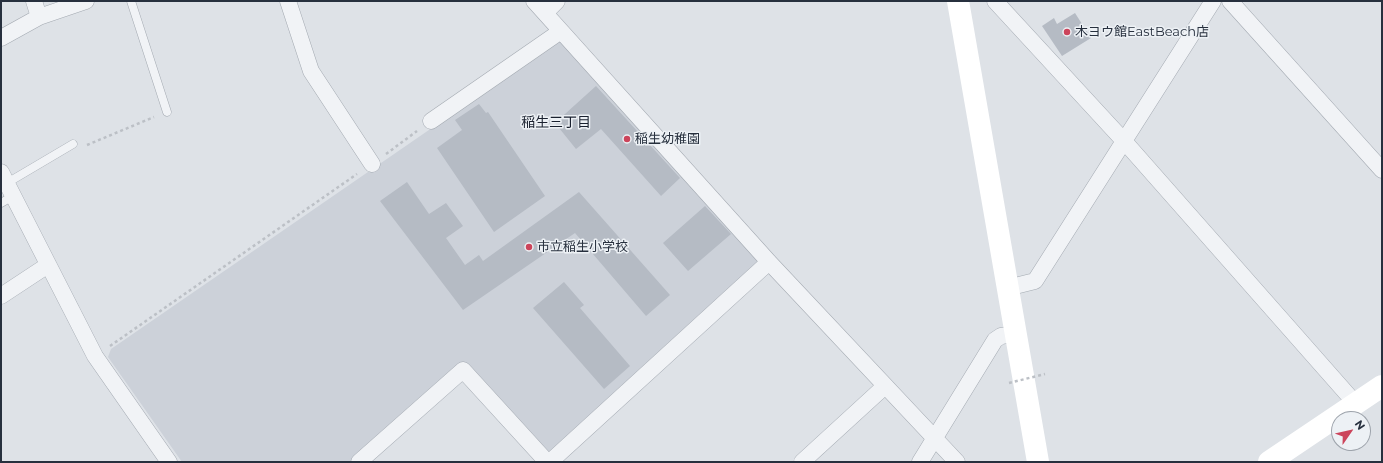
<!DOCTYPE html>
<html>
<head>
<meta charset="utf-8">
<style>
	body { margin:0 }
	#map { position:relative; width:1383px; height:463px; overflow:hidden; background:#dee2e7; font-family:Montserrat,sans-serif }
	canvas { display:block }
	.frame { position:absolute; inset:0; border:2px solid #27303e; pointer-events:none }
	.north { position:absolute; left:1331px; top:411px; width:40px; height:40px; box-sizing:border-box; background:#edf1f5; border:1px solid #9ea4ac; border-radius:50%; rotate:56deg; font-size:11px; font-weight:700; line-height:16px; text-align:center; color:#27303e }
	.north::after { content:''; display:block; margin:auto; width:14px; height:18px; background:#cc445b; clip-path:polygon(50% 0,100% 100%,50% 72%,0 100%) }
</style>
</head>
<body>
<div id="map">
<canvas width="1383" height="463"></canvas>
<div class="frame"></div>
<div class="north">N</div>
</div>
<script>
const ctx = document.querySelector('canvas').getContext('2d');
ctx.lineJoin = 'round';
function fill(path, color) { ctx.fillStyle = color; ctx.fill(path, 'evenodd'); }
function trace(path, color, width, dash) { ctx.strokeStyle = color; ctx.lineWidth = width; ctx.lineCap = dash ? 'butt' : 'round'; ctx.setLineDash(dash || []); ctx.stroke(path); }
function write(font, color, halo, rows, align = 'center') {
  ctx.font = font + ' Montserrat,"Noto Sans JP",sans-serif'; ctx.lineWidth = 3; ctx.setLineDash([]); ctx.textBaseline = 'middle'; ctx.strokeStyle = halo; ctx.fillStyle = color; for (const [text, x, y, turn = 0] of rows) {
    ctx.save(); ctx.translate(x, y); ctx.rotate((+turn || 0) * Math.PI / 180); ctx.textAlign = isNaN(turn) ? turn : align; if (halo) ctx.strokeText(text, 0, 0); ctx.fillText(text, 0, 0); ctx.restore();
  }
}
fill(new Path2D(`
	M561,39l201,224 -215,191 -84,-92 -111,100h-170l-74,-105 3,-8z`), '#ccd1d9');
fill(new Path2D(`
	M1075,13l16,25 -29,18 -20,-30 12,-8 3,6z
	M596,86l84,92 -19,18 -60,-67 -25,20 -21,-26z
	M479,104l7,9 2,-1 57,84 -51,36 -57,-84 25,-18 -7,-10z
	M407,182l22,32 17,-11 17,23 -17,12 19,27 14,-10 4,6 96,-69 91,103 -24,21 -71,-83 -112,77 -83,-109z
	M705,206l26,28 -43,37 -25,-28z
	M564,282l20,23 -4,3 50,58 -26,23 -71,-81z`), '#b5bbc4');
const lane = new Path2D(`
	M131,1l36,111
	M7,183l66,-39
	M1,203l12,-7`);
const street = new Path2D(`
	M34,1l5,16
	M288,1l23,70 61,93
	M534,1l235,261 188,200
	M995,1l129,140 232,263
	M1230,1l152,169
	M545,13l12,-12
	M1,38l38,-21 47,-16
	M431,121l130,-90
	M1,172l94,184 74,106
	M1007,288l28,-7 178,-280
	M1,296l47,-31
	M359,462l104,-92 84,92
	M550,462l219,-200
	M802,462l83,-76
	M920,462l75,-122 6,-4 14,-2`);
trace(lane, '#a3a9b1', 9);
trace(street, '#a3a9b1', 17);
trace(new Path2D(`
	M87,145l67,-28
	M386,154l31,-23
	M110,346l247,-172`), '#bcc0c6', 2.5, [3, 3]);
trace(lane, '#f1f3f6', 8);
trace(street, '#f1f3f6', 16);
trace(new Path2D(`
	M958,1l80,461
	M1269,462l113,-76`), '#fff', 22);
trace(new Path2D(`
	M1009,383l36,-9`), '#bcc0c6', 2.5, [3, 3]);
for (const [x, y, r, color] of [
	[1067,32,4,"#cc445b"],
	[627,139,4,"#cc445b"],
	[529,247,4,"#cc445b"]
]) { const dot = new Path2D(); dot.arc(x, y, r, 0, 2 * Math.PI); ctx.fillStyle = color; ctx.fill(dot); trace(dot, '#edf1f5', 1.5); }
write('13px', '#27303e', '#edf1f5', [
	["木ヨウ館EastBeach店",1075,32],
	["稲生幼稚園",635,139],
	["市立稲生小学校",537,247]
], 'left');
write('14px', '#1a212f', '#edf1f5', [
	["稲生三丁目",556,123]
]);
</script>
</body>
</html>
